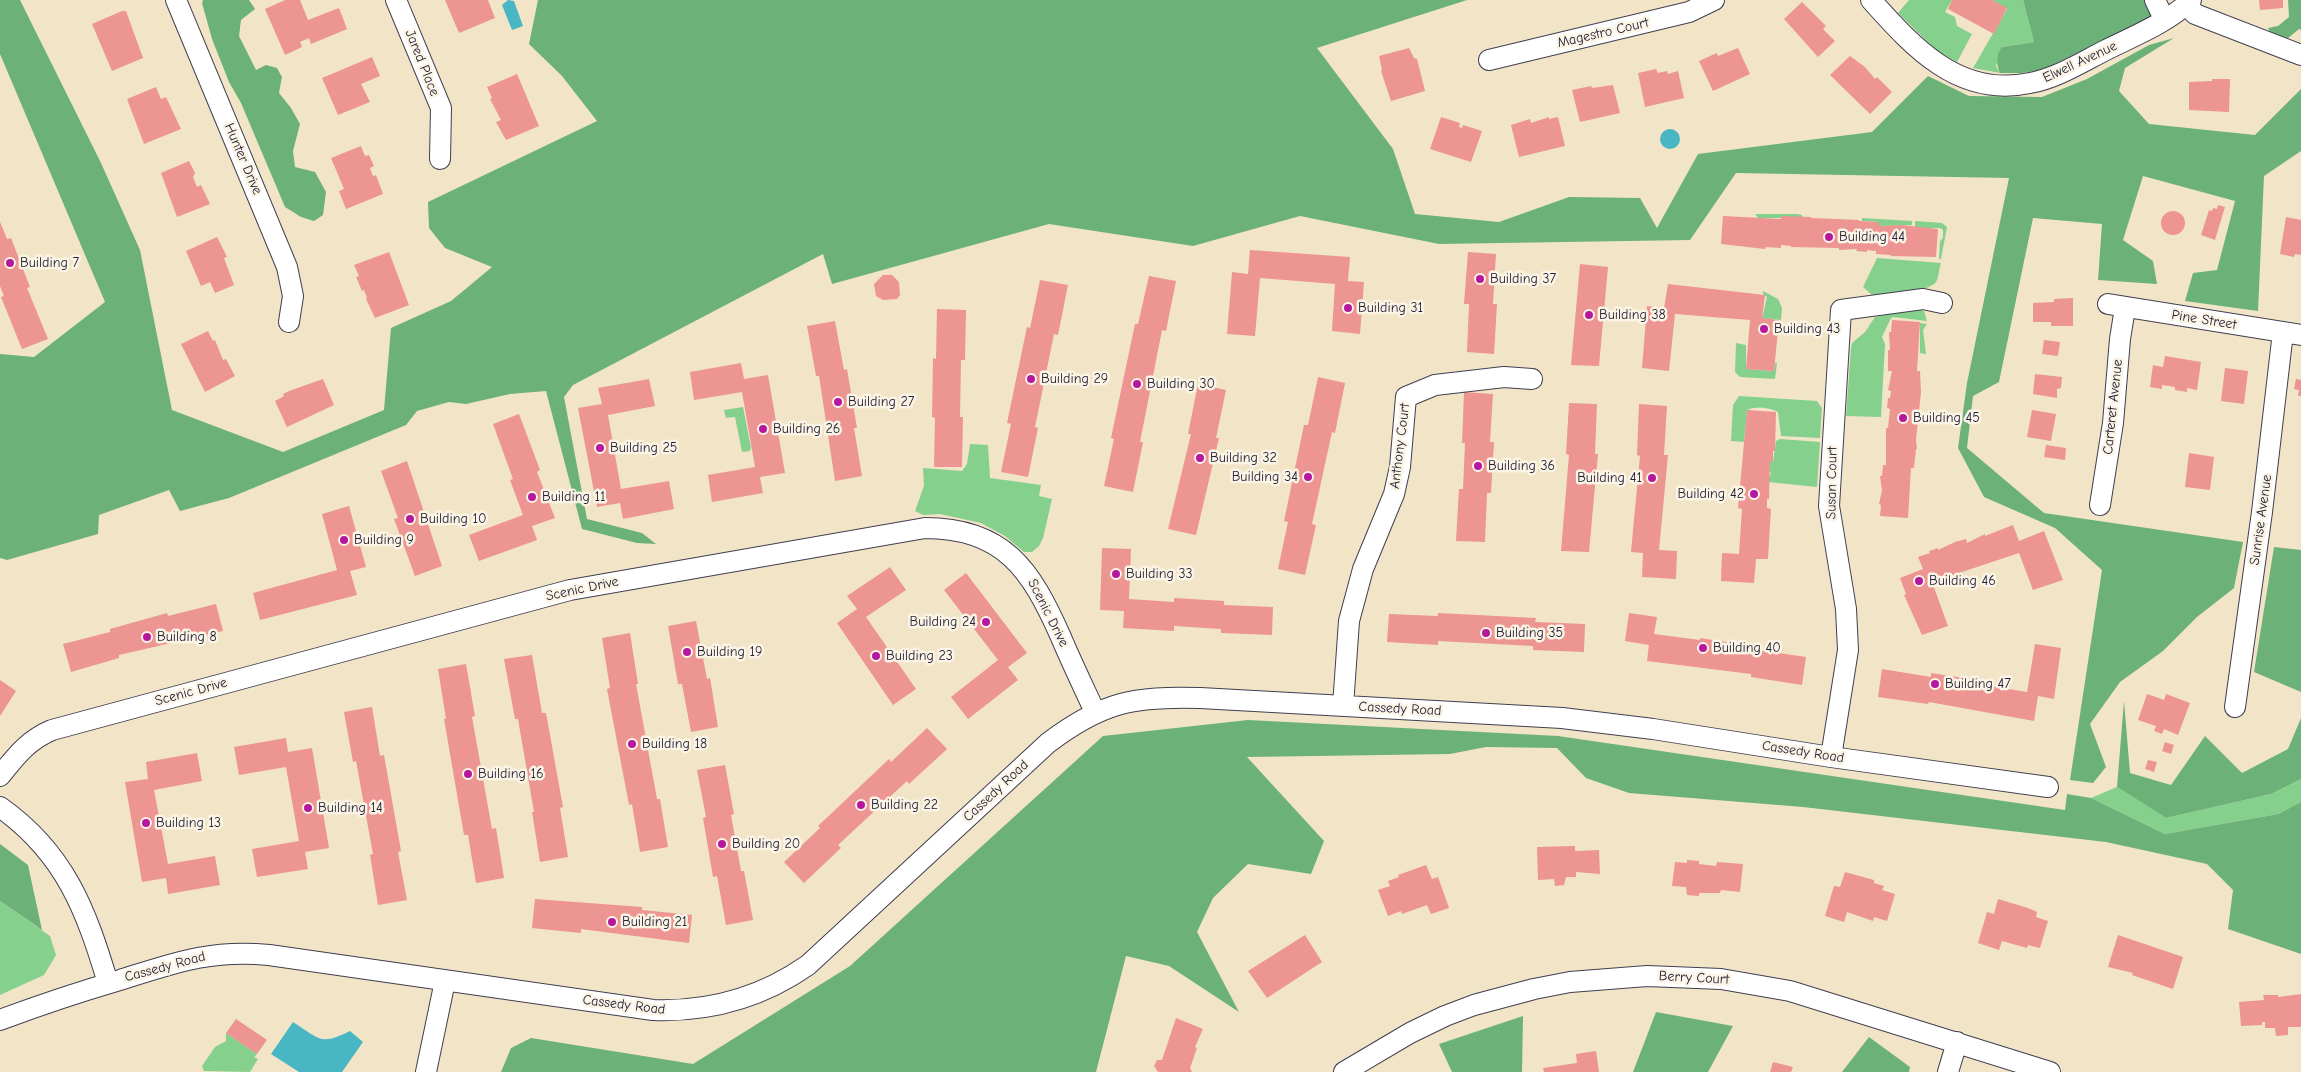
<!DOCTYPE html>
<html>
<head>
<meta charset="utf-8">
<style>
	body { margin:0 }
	canvas { display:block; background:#f2e4c7 }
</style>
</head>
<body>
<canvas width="2301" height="1072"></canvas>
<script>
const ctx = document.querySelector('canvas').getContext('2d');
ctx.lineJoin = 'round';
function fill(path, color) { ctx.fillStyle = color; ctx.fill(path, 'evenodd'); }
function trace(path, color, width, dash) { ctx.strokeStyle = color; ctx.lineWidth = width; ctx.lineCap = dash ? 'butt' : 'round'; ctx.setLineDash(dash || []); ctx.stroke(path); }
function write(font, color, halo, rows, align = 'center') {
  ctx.font = font + ' "Comic Neue",sans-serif'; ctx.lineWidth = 5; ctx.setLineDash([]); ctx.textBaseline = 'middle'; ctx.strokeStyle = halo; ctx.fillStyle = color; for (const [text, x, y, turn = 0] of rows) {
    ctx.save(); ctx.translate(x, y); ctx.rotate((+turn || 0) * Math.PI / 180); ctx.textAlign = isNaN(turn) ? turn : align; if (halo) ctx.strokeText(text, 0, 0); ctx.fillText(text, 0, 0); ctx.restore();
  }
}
fill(new Path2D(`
	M1909,0h43l-7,12 10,5 2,9 15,8 -15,28 -19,-10 -40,-39z
	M1992,0h31l11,42 -32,5 -6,19 4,7 -27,-5 34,-59z
	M1755,214h42l5,1v3h-44z
	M1862,218l50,3v4l-33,1v-4l-17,-1z
	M1915,221l27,2 5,4 -6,32h-2l1,-18 3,-3v-8l-3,-2h-25z
	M1877,258l64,5c-2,5 -2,14 -5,19 -7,10 -54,15 -65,12l-8,-7z
	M1763,291l15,8 4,9 -1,12 -19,-2 5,-21 -4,-3z
	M1917,309l7,2 3,10 -34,-4 -2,1 -9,19 3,7 -4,73 -35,-1 5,-68 1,-5 13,-11 10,-15z
	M1920,323l7,1 -4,6 3,24 -6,-1z
	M1736,343l10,2v24l28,2 1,-8h2l-2,16 -35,-2 -5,-5z
	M1739,396l78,5 5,7 -2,30 -39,-2 -3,-24c-10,-5 -22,-6 -31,-2l-3,32 -13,-1 2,-36z
	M743,407l8,41 -1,3 -8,1 -7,-35 -9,1 -2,-8z
	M1780,439l40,3 -3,45 -49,-5 3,-10 -2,-1 1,-9h3l3,-21z
	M970,444l18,1 2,33 51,7 -2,11 13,3 -9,39 -4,8 -7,6h-8l-19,-16 -24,-13 -41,-9 -17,1 -8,-4 9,-25 -1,-18 39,3 5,-7z
	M2301,779v23l-23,12 -113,20 -74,-36 26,-11 49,31 105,-24z
	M0,901l50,35 6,19 -12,20 -44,20z
	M226,1033l31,21 -3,3 4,2 -8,13 -46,-1 -2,-5 13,-19 11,-6z`), '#85d08d');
fill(new Path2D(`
	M0,0h20l81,163 39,87 32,160 111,42 101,-42 7,-82 60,-27 41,-34 -47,-19 -16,-20 -1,-26 169,-81 -35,-45 -33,-32 9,-44h929l-150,48 76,101 22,65 84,8 70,-25 71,1 17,30 41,-74 174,-22 56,-56 41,20 73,1 45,-18 62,-34 25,-7 -49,30 -6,23 30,33 106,11 46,-46v62l-37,25 -6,135 -73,-10 8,-28 24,-3 18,-69 -92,-25 -20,64 30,21 4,23 -59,-4 4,-56 -69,-6 -34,164 -26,14 -6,52 77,65 199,29 -9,46 -37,29 -34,34 -43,31 -30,42 16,43 -13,16 -23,-3 32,-210 -47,-42 -71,-31 -26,-49 9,-65 42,-205 -273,-5 -46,67 -251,4 -139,-28 -107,30 -144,-22 -217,60 -9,-30 -250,131 -9,12 23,122 55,14 14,11 -19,-1 -55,-14 -36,-138 -36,3 -44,10 -17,-2 -32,9 -11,14 -177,73 -49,13 -11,-21 -70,25 -1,19 -91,26 -7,-2v-204l34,3 71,-55 -105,-248z
	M203,0h46l6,9 -14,11 -2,16 17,34 10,-5 11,3 5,9 -3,16 12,15 9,16 -7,27 2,16 20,5 11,20 -3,23 -9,6 -13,-4 -16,-10 -44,-104 -12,-21 -17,-43 -10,-36z
	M2023,0h125l6,16 -112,54 -21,3h-21c-4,-8 -4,-19 2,-26l32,-5z
	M2288,0h13v30l-2,-1 -12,10 -17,-6 -2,-5 10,-2 11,-9z
	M2274,547l27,3v142l-47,-20z
	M2124,701l6,72 41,12 34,-49 37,37 46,-24 13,-31v61l-30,15 -105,24 -49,-31z
	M1248,720l310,16 507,74 2,-16 24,4 74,36 113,-20 23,-12v152l-73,-25 5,-39 -26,-26 -101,-22 -303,-35 -174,-14 -43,-15 -29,-30 -71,-1 -36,7 -203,3 77,84 -13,33 -63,-10 -35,34 -16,34 42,80 -70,-46 -43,-10 -30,116h-595l10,-24 20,-10 162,26 157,-98 253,-230z
	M0,844l28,21 14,65 -42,-29z
	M1656,1012l77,14 -25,46h-75z
	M1523,1016l-1,56h-70l-13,-28z
	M1869,1037l41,30 -1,5h-67z`), '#6cb278');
fill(new Path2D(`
	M508,0l6,1 9,25 -11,4 -10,-25z
	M1660 139a10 10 0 1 1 20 0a10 10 0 1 1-20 0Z
	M293,1022c27,17 27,24 57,9l13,11 -21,30h-43l-28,-18z`), '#49b7c3');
fill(new Path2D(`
	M285,0h15l8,20 31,-12 8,21 -36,15 -2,-6 -9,4 2,5 -17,8 -20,-46z
	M445,0h43l7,18 -36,15z
	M1952,0h40l15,8 -13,26 -46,-25z
	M2259,0h24v8l-23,2z
	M1802,2l24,24 -3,3 12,12 -17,16 -34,-38z
	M122,11h4l17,47 -31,13 -20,-47z
	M1409,48l5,10 3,1 8,32 -34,10 -10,-30 1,-1 -3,-14z
	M1738,48l12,26 -37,17 -14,-30 18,-8 1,3z
	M1850,56l15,11 10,12 2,-2 15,15 -22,22 -40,-39z
	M372,57l8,19 -19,8 9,18 -32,13 -16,-37z
	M1656,69l2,4 9,-2 1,3 10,-3 6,27 -39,9 -7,-34z
	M517,74l22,52 -33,14 -10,-18 5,-2 -11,-21 2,-1 -5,-11z
	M2212,79h18l-1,33 -40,-2v-28l23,-1z
	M1613,85l7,28 -40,9 -8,-32 19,-4 1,2z
	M156,87l5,12 5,-2 15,32 -37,15 -17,-45z
	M1441,117l19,6 -1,4 3,1 1,-3 19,6 -11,31 -41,-13z
	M1549,117v2l9,-2 7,29 -46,11 -8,-32 19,-6 1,4z
	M361,146l4,10 4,-1 5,11 -4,2 3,8 3,-1 7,19 -37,15 -7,-18 5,-2 -13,-31z
	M189,161l6,12 -2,4 4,10 4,-2 9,19 -33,13 -16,-44z
	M2218,205l7,2 -10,33 -14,-5 8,-25 3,1 1,-3 4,1z
	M2161 223a12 12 0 1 1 24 0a12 12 0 1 1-24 0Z
	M1723,216l58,3 1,-3 29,1v1l48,2v1l20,1v4l23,-1 36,4 -2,28 -45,-1v-1l-15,-1v-3l-9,-1v2l-11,-1 1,-2 -18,1v-2l-48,-1v-1l-10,-1v3l-15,-1 -1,2 -44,-5z
	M2286,217l15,3v35l-6,-1 -1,3 -14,-3z
	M0,222l7,17 4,-1 19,49 -3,1 21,51 -26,10 -21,-52 3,-1 -4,-10z
	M217,237l10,20 -3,1 10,27 -19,8 -5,-11 -9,4 -15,-35z
	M1250,250l100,7 -2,24 16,1 -4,52 -28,-3 3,-47 -75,-6 -5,58 -28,-2 5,-62 16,2z
	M389,252l20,53 -34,13 -9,-19 1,-1 -3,-8 -2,1 -6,-14 3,-1 -5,-11z
	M1468,252l28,2 -3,50h4l-3,50 -27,-2 2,-48h-5z
	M1580,264l28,3 -9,99 -28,-1z
	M883,275h9l7,7 1,13 -3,4 -14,1 -7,-4 -2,-12z
	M1149,276l27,5 -10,50 -4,-1 -22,112h3l-10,50 -29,-6 10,-47 -3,-1 24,-114h3z
	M1040,280l28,5 -10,50 -4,-1 -19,93 3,1 -10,49 -27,-5 10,-48 -4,-1 20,-96 3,1z
	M1668,284l97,11 -3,23 17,2 -5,51 -28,-2 4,-49 -75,-6 -6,57 -27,-3 5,-62 17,2z
	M2073,298v28h-22v-4h-18v-19l21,-1v-3z
	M937,309l29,1 -1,50h-4l-1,57h3l-1,50h-28l1,-49 -3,-1 1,-59 3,1z
	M1892,320l28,2 -3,49h3l1,21 -5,48 1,9h-1l-2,19h-3l-3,50 -28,-2 1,-11 -2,-1 3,-14 -2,-14h2l1,-11h3v-37h2l2,-19 -3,-1 1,-10h2l1,-7 -3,-1 4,-19h-4v-21h2l-1,-18h2z
	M835,321l9,49 3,-1 10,59h-3l8,48 -27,5 -16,-105h-3l-9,-50z
	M208,331l5,10 2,-1 8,20 3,-1 9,17 -30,16 -24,-48z
	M2044,340l16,2 -2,14 -16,-2z
	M2165,356l36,6 -4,28 -10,-2v4l-12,-2v-3l-13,-2v4l-12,-2 3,-22 10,2z
	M741,363l3,16 24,-4 17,98 -25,4 3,16 -51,9 -4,-27 47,-8 -13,-75 -48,8 -4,-28z
	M2225,368l23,3 -4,33 -23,-3z
	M2035,374l27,3 -1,11 -4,1v9l-24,-4z
	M1318,377l27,6 -10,50 -3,-1 -20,92 4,1 -11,50 -27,-6 10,-47 -4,-1 20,-96h4z
	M323,379l11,26 -47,22 -12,-26 9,-5 -1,-2 6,-3z
	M649,379l6,27 -47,9 13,74 48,-8 5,28 -51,10 -3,-16 -23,4 -19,-99 24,-4 -4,-16z
	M2296,379l5,1v16h-3l1,-6 -5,-1z
	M1198,384l28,6 -10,48h3l-23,97 -28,-6 23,-95h-3z
	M1464,392l29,2 -3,48h4l-3,51h-4l-2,49 -29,-1 3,-52h4l2,-46h-3z
	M1569,403l28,1 -2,50h3l-9,98 -28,-1 8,-96 -3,-1z
	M1639,404l28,2 -3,49h4l-9,95 18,1 -1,28 -34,-2 1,-24 -12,-1 9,-96 -3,-1z
	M1747,410l29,2 -1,39h-2v11h-3l-1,37h-2v9l4,1 -3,50h-12l-2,24 -33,-2 1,-28 17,1 3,-45 -4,-1z
	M2032,410l24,4 -5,27 -24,-4z
	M519,414l21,56 -3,2 18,46 -23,8 5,14 -58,21 -10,-26 54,-20 -13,-35 3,-1 -20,-55z
	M2046,445l20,3 -1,12 -21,-3z
	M2189,453l25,4 -4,33 -25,-3z
	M407,461l35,105 -27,10 -21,-57 4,-1 -17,-47z
	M349,506l17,61 -16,4 7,24 -97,25 -7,-27 84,-23 -15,-56z
	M2013,525l6,16 25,-10 19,49 -30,10 -14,-37 -87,29 16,44 -26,9 -18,-40 2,-1 -6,-16 23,-9 -5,-12 12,-4 -1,-2 9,-3v2l17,-8 11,-3 1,4 18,-9v2z
	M1102,548l29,1 -2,50 45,3v-4l50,3v4l49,2 -1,28 -51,-2v-4l-47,-3v5l-51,-3 1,-17 -24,-1z
	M890,567l16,23 -40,27 50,72 -23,16 -56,-82 20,-14 -10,-13z
	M966,573l61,80 -19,14 10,13 -50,39 -17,-22 47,-37 -54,-70z
	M216,604l7,27 -104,24v3l-48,14 -8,-28 47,-12v-3l57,-16 1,3z
	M1438,613l98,5 -1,4 50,2 -1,28 -51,-2v-4l-95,-5v4l-51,-3 2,-28 49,2z
	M1629,613l28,4 -3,17 46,6v-2l59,9 -1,3 48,7 -4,28 -51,-8v-3l-104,-13 2,-16 -24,-4z
	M696,621l11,58 3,-1 8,49 -27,5 -9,-48h-4l-10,-58z
	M630,633l8,51h-2l21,115h3l8,48 -28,5 -8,-48 -3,1 -22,-116 3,-1 -8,-50z
	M2035,644l26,4 -7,51 -16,-3 -4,25 -105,-19 -1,2 -50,-7 4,-28 49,8v-4l59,9v4l37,6z
	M532,655l10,58h4l17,94 -3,1 8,49 -28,5 -8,-50h2l-16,-93h-3l-11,-60z
	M466,664l9,52 -3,1 20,112 4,-1 8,50 -28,5 -8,-48h-4l-20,-116h2l-8,-50z
	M0,680l16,11 -16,25z
	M2147,694l17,6 2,-6 24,9 -12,32 -14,-6 -2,5 -8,-3 2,-5 -18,-6z
	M372,707l8,49 4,-1 17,96 -3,1 9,48 -29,5 -8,-50 3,-1 -17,-93 -3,1 -9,-50z
	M927,728l20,21 -38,35 -2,-3 -69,64 3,3 -37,35 -20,-21 36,-34 -2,-2 71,-67 2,3z
	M286,738l2,14 24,-4 17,100 -24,4 3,17 -51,8 -5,-28 47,-8 -13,-74 -47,8 -5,-28z
	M2165,742l9,3 -3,9 -9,-3z
	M197,753l5,28 -48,9 14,74 47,-8 5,29 -52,9 -2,-16 -24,4 -17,-100 23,-3 -2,-17z
	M2148,760l9,2 -3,10 -9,-3z
	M725,765l9,49 -3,1 10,56h3l9,49 -27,5 -9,-49 -4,1 -10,-59 3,-1 -9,-47z
	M1575,846v5l24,-1 1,24 -24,-2v5h-10l-2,8 -9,1 -1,-7 -16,1 -1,-33z
	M1687,860l12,1v3l17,2 1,-4 26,2 -3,28 -19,-2 -1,3h-21v3l-12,-1 -1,-8 -14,-1 3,-24 12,1z
	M1426,865l6,14 6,-2 11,31 -18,6 -4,-9 -25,9 -1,-3 -13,5 -10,-26 12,-4 -2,-5 11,-4 -1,-2z
	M1845,872l29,8v3l10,3 -2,4 13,4 -8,27 -13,-4 -1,4 -26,-9 -3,10 -19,-6 9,-30 6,1z
	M535,899l107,8v3l50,5 -3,28 -108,-14v4l-49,-5z
	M1998,899l30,9 9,4 -1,5 12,4 -8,27 -12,-3 -1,3 -25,-7 -3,9 -21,-7 9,-31 7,2z
	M1305,935l17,27 -55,36 -19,-27z
	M2118,935l65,22 -10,32 -41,-14 1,-2 -25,-6z
	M2301,994v33h-13v8l-12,1 -1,-8h-10v-6h-3v3l-21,1 -2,-24 25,-2 -1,-5h15v2z
	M1176,1018l27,11 -8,18 2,1 -7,20 2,4h-34l-4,-6 3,-6h5z
	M236,1019l31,21 -10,14 -31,-21z
	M1596,1051l3,21h-55l-1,-4 34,-5 -1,-9z
	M1773,1062l20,5 -2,5h-21z`), '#ec9592');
const minor = new Path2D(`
	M176,0l111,267 6,29 -4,26
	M396,0l45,108 -1,51
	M1871,0c43,48 88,98 159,83 27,-5 52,-21 76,-33 28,-14 63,-28 85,-50
	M2155,0l9,19
	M2187,5l8,9 106,41
	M1489,60l200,-48 25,-12
	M2108,304l193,31
	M2100,505l13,-82 7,-84 5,-31
	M1343,706l6,-85 14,-52 31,-75 6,-27 6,-70 29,-12 69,-8 28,2
	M2235,707l27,-195 21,-180
	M1831,757l17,-107 -2,-41 -17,-103 12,-196 82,-11 19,4
	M0,776c16,-20 28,-36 52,-46l518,-140 355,-62c79,0 106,42 135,107 11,26 23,51 35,77
	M0,807c65,46 86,103 108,176
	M0,1020c40,-15 79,-28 120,-40 54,-17 91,-31 149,-25l384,55c57,2 108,-12 155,-45l240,-222c54,-41 86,-47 152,-45l362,20 91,11 178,28 217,30
	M426,1072l19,-91
	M1344,1072l66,-39 35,-17 29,-11 60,-16 36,-7 77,-6 74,3 69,12 260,81
	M1948,1072l9,-30`);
trace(minor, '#413f50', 22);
trace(minor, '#fff', 20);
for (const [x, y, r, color] of [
	[1829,237,5,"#b5179e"],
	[10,263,5,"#b5179e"],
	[1480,279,5,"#b5179e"],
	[1348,308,5,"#b5179e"],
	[1589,315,5,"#b5179e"],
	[1764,329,5,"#b5179e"],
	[1031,379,5,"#b5179e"],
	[1137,384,5,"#b5179e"],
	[838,402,5,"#b5179e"],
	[1903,418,5,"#b5179e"],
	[763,429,5,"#b5179e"],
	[600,448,5,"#b5179e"],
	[1200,458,5,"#b5179e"],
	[1478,466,5,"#b5179e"],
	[1308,477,5,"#b5179e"],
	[1652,478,5,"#b5179e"],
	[1754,494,5,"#b5179e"],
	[532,497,5,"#b5179e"],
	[410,519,5,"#b5179e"],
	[344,540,5,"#b5179e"],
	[1116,574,5,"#b5179e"],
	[1919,581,5,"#b5179e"],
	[986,622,5,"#b5179e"],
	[1486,633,5,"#b5179e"],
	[147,637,5,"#b5179e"],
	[1703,648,5,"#b5179e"],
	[687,652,5,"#b5179e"],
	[876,656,5,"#b5179e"],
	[1935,684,5,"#b5179e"],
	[632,744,5,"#b5179e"],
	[468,774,5,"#b5179e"],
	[861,805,5,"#b5179e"],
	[308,808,5,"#b5179e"],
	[146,823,5,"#b5179e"],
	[722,844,5,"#b5179e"],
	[612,922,5,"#b5179e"]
]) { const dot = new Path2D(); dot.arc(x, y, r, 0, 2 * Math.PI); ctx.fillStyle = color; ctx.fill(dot); trace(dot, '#fcf5e5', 2); }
write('14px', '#22223b', '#fcf5e5', [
	["Magestro Court",1603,33,-13],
	["Elwell Avenue",2080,62,-25],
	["Jared Place",422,63,68],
	["Hunter Drive",243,159,67],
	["Pine Street",2204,320,9],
	["Carteret Avenue",2113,407,-84],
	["Anthony Court",1400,446,-83],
	["Susan Court",1832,483,-89],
	["Sunrise Avenue",2261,520,-82],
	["Scenic Drive",582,589,-12],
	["Scenic Drive",1048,613,63],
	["Scenic Drive",191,692,-15],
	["Cassedy Road",1400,709,3],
	["Cassedy Road",1803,752,9],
	["Cassedy Road",996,791,-43],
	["Cassedy Road",165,967,-15],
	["Berry Court",1694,978,3],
	["Cassedy Road",624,1005,7]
]);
write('14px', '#22223b', '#fcf5e5', [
	["Building 44",1839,237],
	["Building 7",20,263],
	["Building 37",1490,279],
	["Building 31",1358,308],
	["Building 38",1599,315],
	["Building 43",1774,329],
	["Building 29",1041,379],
	["Building 30",1147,384],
	["Building 27",848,402],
	["Building 45",1913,418],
	["Building 26",773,429],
	["Building 25",610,448],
	["Building 32",1210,458],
	["Building 36",1488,466],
	["Building 34",1298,477,"right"],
	["Building 41",1642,478,"right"],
	["Building 42",1744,494,"right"],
	["Building 11",542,497],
	["Building 10",420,519],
	["Building 9",354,540],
	["Building 33",1126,574],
	["Building 46",1929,581],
	["Building 24",976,622,"right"],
	["Building 35",1496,633],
	["Building 8",157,637],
	["Building 40",1713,648],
	["Building 19",697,652],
	["Building 23",886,656],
	["Building 47",1945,684],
	["Building 18",642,744],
	["Building 16",478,774],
	["Building 22",871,805],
	["Building 14",318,808],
	["Building 13",156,823],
	["Building 20",732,844],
	["Building 21",622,922]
], 'left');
</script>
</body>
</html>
